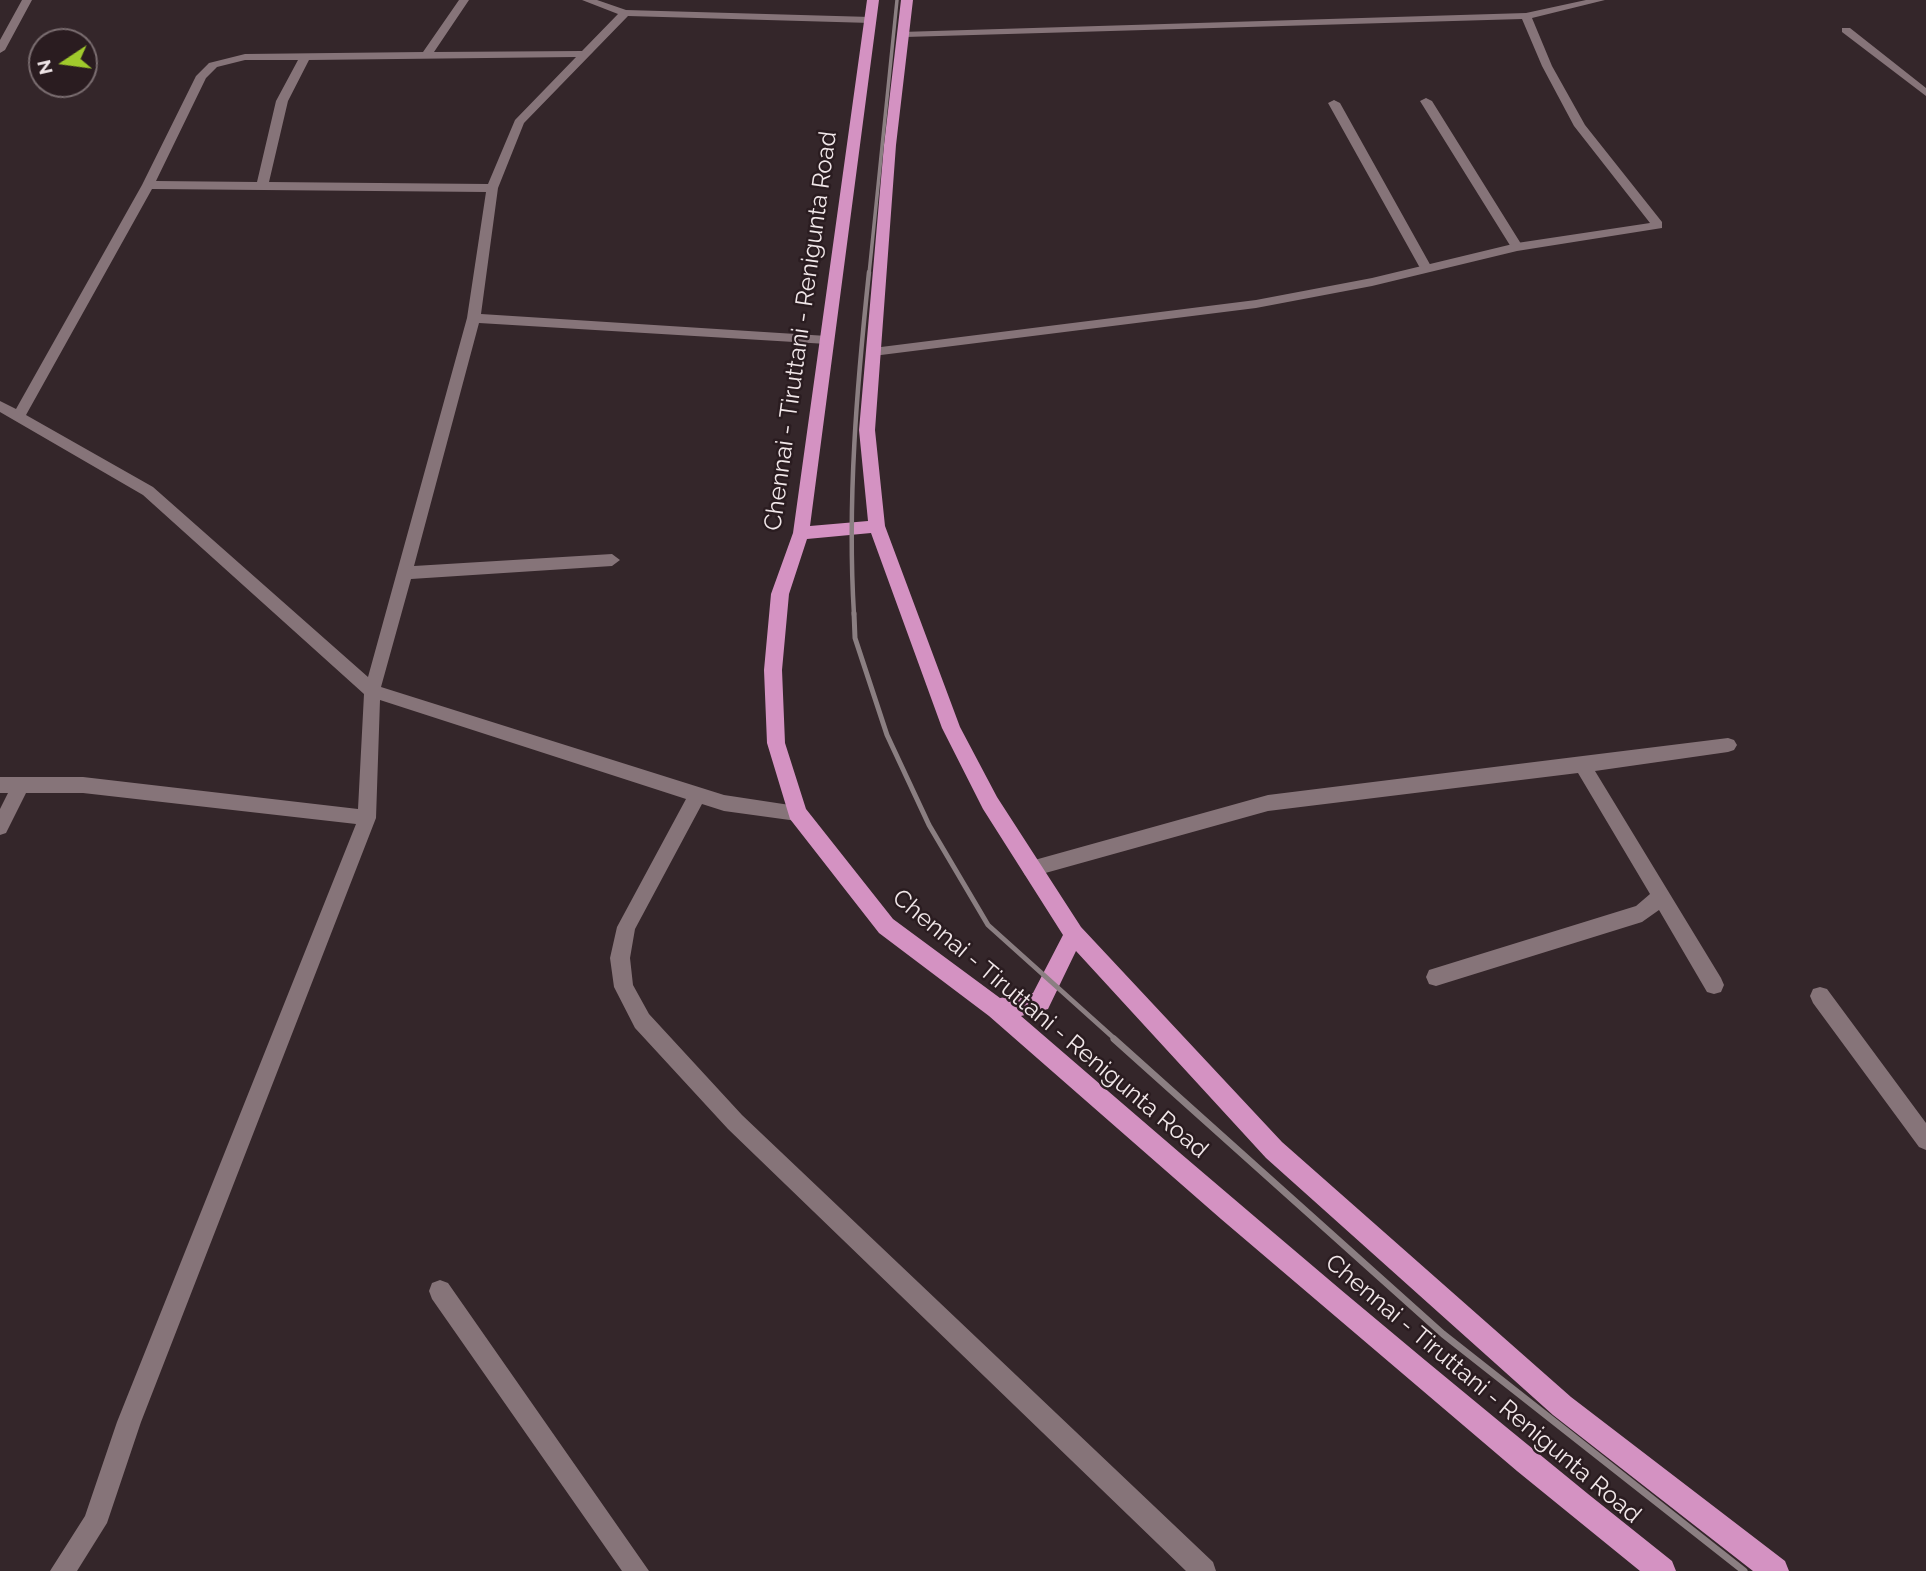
<!DOCTYPE html>
<html>
<head>
<meta charset="utf-8">
<style>
	body { margin:0 }
	#map { position:relative; width:1926px; height:1571px; overflow:hidden; background:#34262a; font-family:Raleway,sans-serif }
	canvas { display:block }
	.north { position:absolute; left:28px; top:28px; width:70px; height:70px; box-sizing:border-box; background:#2a1c20; border:2px solid #7a6d70; border-radius:50%; rotate:257deg; font-size:19px; font-weight:700; line-height:28px; text-align:center; color:#f1e7e9 }
	.north::after { content:''; display:block; margin:auto; width:24px; height:32px; background:#a0ca2c; clip-path:polygon(50% 0,100% 100%,50% 72%,0 100%) }
</style>
</head>
<body>
<div id="map">
<canvas width="1926" height="1571"></canvas>
<div class="north">N</div>
</div>
<script>
const ctx = document.querySelector('canvas').getContext('2d');
ctx.lineJoin = 'round';
function fill(path, color) { ctx.fillStyle = color; ctx.fill(path, 'evenodd'); }
function trace(path, color, width, dash) { ctx.strokeStyle = color; ctx.lineWidth = width; ctx.lineCap = dash ? 'butt' : 'round'; ctx.setLineDash(dash || []); ctx.stroke(path); }
function write(font, color, halo, rows, align = 'center') {
  ctx.font = font + ' Raleway,sans-serif'; ctx.lineWidth = 5; ctx.setLineDash([]); ctx.textBaseline = 'middle'; ctx.strokeStyle = halo; ctx.fillStyle = color; for (const [text, x, y, turn = 0] of rows) {
    ctx.save(); ctx.translate(x, y); ctx.rotate((+turn || 0) * Math.PI / 180); ctx.textAlign = isNaN(turn) ? turn : align; if (halo) ctx.strokeText(text, 0, 0); ctx.fillText(text, 0, 0); ctx.restore();
  }
}
fill(new Path2D(`
	M1426,98l6,3 91,146 -2,3h-8l-2,-3 -91,-146z
	M1334,100l6,3 92,165 -2,3 -4,1 -6,-4 -92,-165z
	M1820,987l7,2 99,134v27l-7,-3 -106,-144 -3,-7 3,-7z`), '#867479');
fill(new Path2D(`
	M22,0h10l-27,50 -5,3v-13z
	M459,0h10l-35,52 148,-1 36,-37 -36,-14h15l29,10 245,7 5,3 -5,3 -243,-7 -104,107 -26,65 -17,126 346,22 7,4 -7,4 -348,-21 -65,243 198,-12 8,6 -8,6 -201,13 -30,108 343,108 79,12 3,6 -3,6 -6,2 -73,-10 -22,-7 -67,125 -5,29 3,27 16,29 93,101 471,447 3,9h-30l-458,-442 -93,-101 -21,-41 -4,-29 7,-31 69,-128 -306,-99 -4,118 -235,604 -34,101 -30,48h-27l35,-55 32,-94 239,-598 -273,-31h-57l-20,40 -6,2v-26l8,-16h-8v-16h83l275,32 6,-115 -221,-199 -143,-83v-11l16,8 126,-224 54,-109 13,-13 36,-9 178,-2zM576,57l-61,63 -27,64 -219,-2 19,-81 21,-41zM245,60h53l-22,41 -19,81 -101,-1 50,-103 11,-11zM152,189l334,3 -19,126 -99,359 -215,-190 -127,-72z
	M1586,0h19l-73,18 20,48 33,59 77,97v6l-145,23 -145,35 -116,22 -383,48 -7,-4 7,-4 383,-48 116,-22 145,-35 133,-20 -76,-97 -32,-60 -20,-47 -617,18 -4,-1v-4l625,-19z
	M1842,28h8l76,60v8l-84,-64z
	M1728,738l6,2 3,5 -3,5 -6,2 -133,19 126,207 3,7 -3,7 -7,2 -7,-2 -48,-82 -17,12 -206,64 -7,-2 -3,-7 3,-7 207,-64 14,-12 -72,-121 -310,38 -237,66 -6,-2 -3,-6 3,-6 6,-2 237,-66z
	M440,1280l8,3 201,288h-27l-190,-272 -3,-8 3,-8z`), '#867479');
fill(new Path2D(`
	M867,0h12l-69,526 58,-5 -9,-91 25,-285 17,-145h12l-17,145 -21,285 10,96 75,201 37,70 84,130 201,215 289,255 214,164 4,10h-36l-200,-156 -287,-257 -190,-207 -28,58 -27,7c214,185 429,369 651,545l4,10h-36l-123,-100 -296,-252 -232,-203 -110,-83 -89,-114 -23,-76 -3,-73 7,-76 22,-61zM871,533l71,195 41,81 80,126 -30,58 -33,5 -107,-79 -87,-110 -21,-66 -3,-73 7,-76 18,-55z`), '#d492c2');
trace(new Path2D(`
	M869,274l28,-274`), '#8b7f82', 3.5);
trace(new Path2D(`
	M854,615c-7,-114 3,-230 15,-343`), '#8b7f82', 4.5);
trace(new Path2D(`
	M854,613l1,25 32,97 42,90 59,100 128,115`), '#8b7f82', 5);
trace(new Path2D(`
	M1114,1039l329,295 301,237`), '#8b7f82', 7);
write('24px', '#f1e7e9', '#2a1c20', [
	["Chennai - Tiruttani - Renigunta Road",801,331,-82],
	["Chennai - Tiruttani - Renigunta Road",1050,1024,40],
	["Chennai - Tiruttani - Renigunta Road",1483,1389,40]
]);
</script>
</body>
</html>
